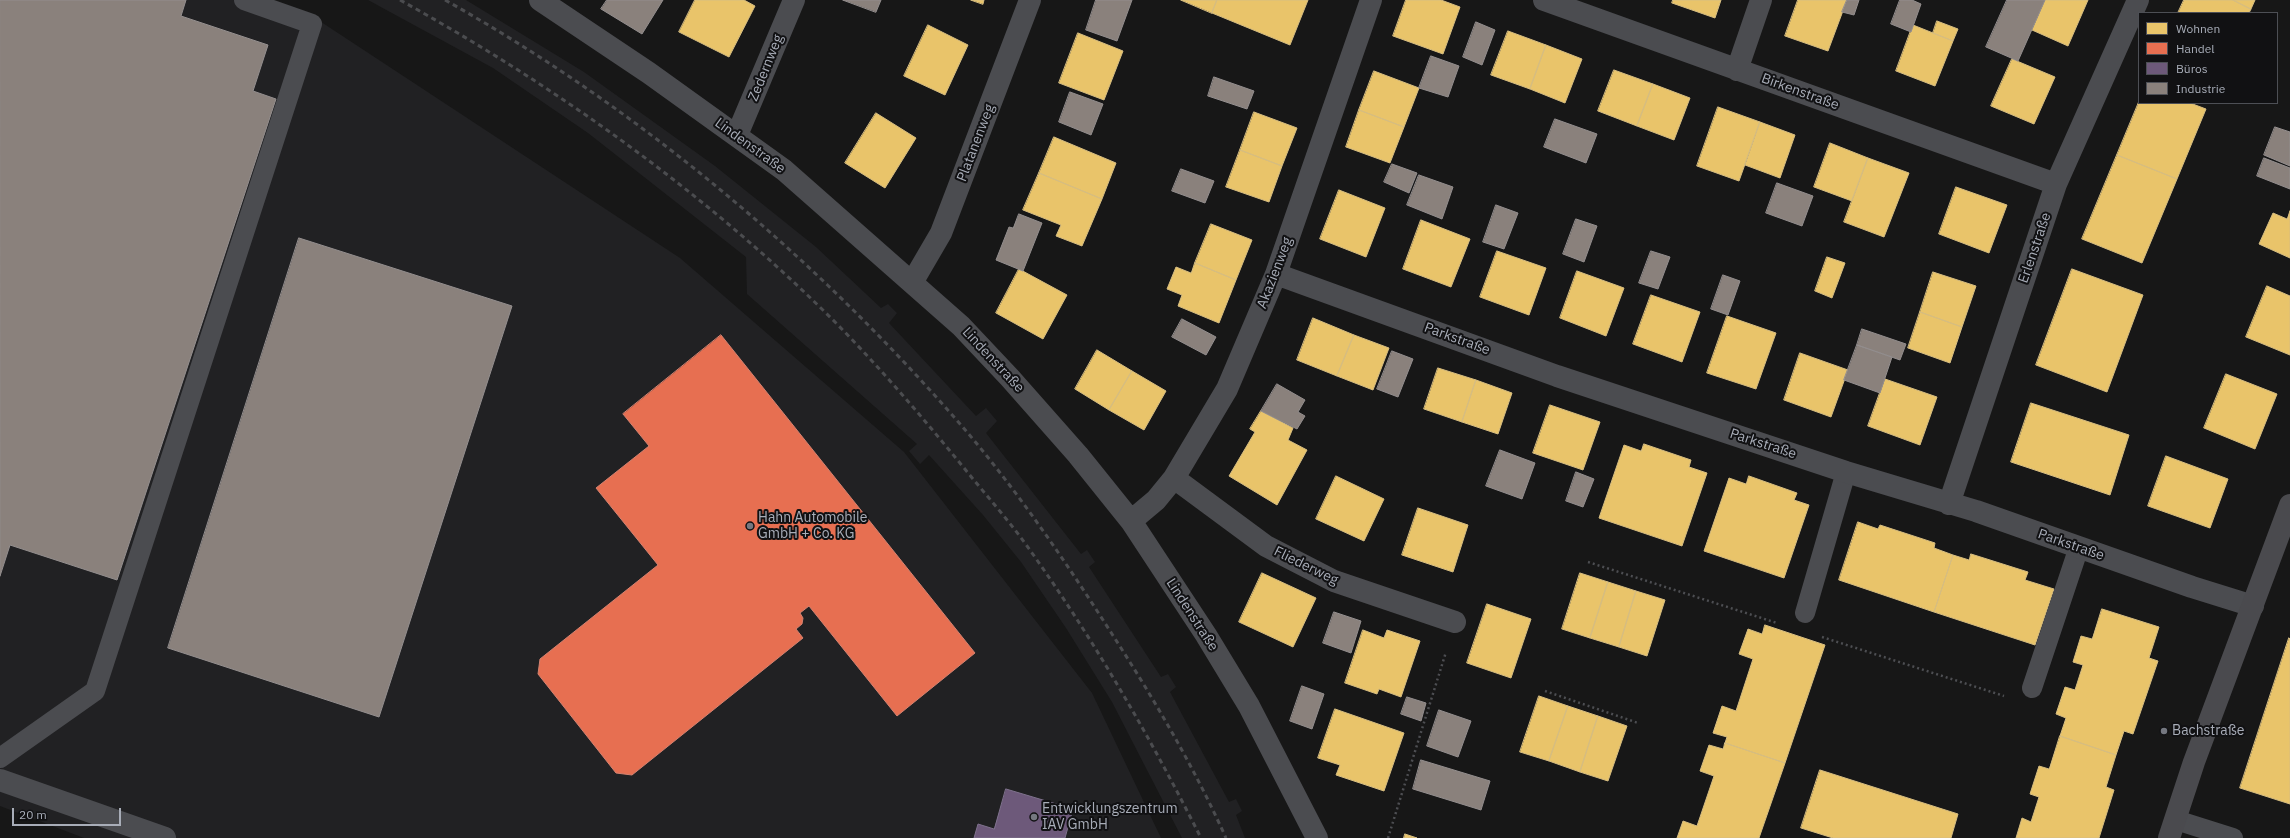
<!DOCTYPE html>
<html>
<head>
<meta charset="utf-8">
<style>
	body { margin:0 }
	#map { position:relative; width:2290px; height:838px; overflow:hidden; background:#171717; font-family:"IBM Plex Sans",sans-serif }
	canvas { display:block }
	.legend { position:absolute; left:2138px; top:12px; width:140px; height:92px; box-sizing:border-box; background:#111113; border:1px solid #4d4f55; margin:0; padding:5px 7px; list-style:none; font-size:12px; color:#a8adb8 }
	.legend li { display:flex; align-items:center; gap:8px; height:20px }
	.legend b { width:20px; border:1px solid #4d4f55 }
	.scale { position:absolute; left:12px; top:808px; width:109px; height:18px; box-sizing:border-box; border:2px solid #a8adb8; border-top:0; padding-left:5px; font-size:12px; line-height:14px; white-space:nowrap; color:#a8adb8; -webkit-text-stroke:3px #111113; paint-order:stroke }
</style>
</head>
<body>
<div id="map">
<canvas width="2290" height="838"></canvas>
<ul class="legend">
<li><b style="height:11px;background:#e9c46a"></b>Wohnen</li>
<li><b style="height:11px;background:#e76f51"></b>Handel</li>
<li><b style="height:11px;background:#6d597a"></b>Büros</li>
<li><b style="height:11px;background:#8a817c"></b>Industrie</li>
</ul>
<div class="scale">20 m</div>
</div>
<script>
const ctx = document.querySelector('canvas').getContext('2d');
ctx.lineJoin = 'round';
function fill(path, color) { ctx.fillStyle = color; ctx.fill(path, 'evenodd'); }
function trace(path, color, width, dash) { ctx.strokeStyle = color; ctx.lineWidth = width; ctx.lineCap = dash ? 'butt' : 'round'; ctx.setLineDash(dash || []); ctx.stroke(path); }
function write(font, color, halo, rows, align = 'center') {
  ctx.font = font + ' "IBM Plex Sans",sans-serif'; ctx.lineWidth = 4; ctx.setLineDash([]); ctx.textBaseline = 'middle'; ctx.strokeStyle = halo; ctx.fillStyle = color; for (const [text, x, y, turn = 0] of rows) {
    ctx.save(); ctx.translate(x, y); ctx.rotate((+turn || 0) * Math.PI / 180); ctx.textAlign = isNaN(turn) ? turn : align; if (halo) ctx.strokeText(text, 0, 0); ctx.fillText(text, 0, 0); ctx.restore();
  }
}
fill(new Path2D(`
	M0,0h272l34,12 374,246 224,194 188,241 69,145h-1077l-84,-32z
	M368,0h98l118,72 131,94 101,81 65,61 7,-4 9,9 -8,10 87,93 10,-8 11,13 -11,12 95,121 6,-4 8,12 -6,5 72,110 7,-3 8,13 -6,5 59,110 7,-3 6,12 -6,4 9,23h-63l-70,-136 -46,-74 -45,-66 -38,-47 -54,-60 -9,9 -11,-13 8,-7 -170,-150 -1,-37 -158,-124 -95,-65z`), '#212123');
const homes = new Path2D(`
	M695,0h49l11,6 -26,51 -50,-25z
	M971,0h13l-1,4z
	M1181,0h36l-5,13z
	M1217,0h91l-18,45 -78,-32z
	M1406,0h35l19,7 -17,47 -50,-18z
	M1673,0h48l-6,18 -43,-15z
	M1798,0h49l-19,51 -43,-15z
	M2045,0h43l-20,46 -36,-16z
	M2184,0h49l18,9 -2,4h-71z
	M2233,0h22l-4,9z
	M1937,21l21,8 -5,12 -20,-8z
	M928,25l40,20 -23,50 -41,-19z
	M1913,25l40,16 -18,45 -39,-15z
	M1508,31l38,14 -16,44 -39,-14z
	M1078,33l45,18 -19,49 -45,-17z
	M1546,45l36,14 -17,44 -35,-14z
	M2012,59l43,18 -21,47 -43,-18z
	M1614,70l39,14 -16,42 -39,-15z
	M1374,71l45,17 -15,39 -45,-17z
	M1653,84l37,14 -16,42 -37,-14z
	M2139,102l51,1 16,6 -29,70 -60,-24z
	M1718,107l42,15 -21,59 -42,-15z
	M1359,110l45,17 -14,36 -44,-16z
	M1254,112l43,16 -15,38 -42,-16z
	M876,113l40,25 -31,50 -40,-25z
	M1760,122l35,13 -15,43 -35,-13z
	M1054,137l62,26 -14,36 -63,-26z
	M1830,143l38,15 -16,43 -38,-14z
	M1240,150l42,16 -13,36 -43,-15z
	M2117,155l60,24 -35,84 -60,-24z
	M1868,158l41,15 -25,64 -40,-15z
	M1039,173l63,26 -20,47 -26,-10 5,-11 -38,-15z
	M1956,187l51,18 -18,48 -50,-19z
	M1339,190l46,18 -19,49 -46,-18z
	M2290,211v47l-31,-14 14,-31 14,6z
	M1421,220l49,19 -19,48 -48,-18z
	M1211,224l41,16 -16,40 -41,-17z
	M1497,251l49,17 -17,47 -49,-18z
	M1827,257l18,6 -13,35 -17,-7z
	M1195,263l41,17 -17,43 -41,-17 4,-11 -15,-6 9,-22 15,6z
	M1019,269l48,26 -24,44 -47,-26z
	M2072,269l71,26 -36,97 -71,-27z
	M1577,271l47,17 -18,48 -46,-18z
	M1933,272l43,14 -14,41 -42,-15z
	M2267,286l23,10v59l-44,-18z
	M1651,295l49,17 -18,50 -49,-18z
	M1920,312l42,15 -12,36 -42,-15z
	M1727,316l49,17 -20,56 -49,-16z
	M1313,318l41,17 -17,41 -40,-16z
	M1354,335l35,13 -16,42 -36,-14z
	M1097,350l35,21 -23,39 -34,-21z
	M1800,353l48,17 -17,47 -47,-17z
	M1438,368l38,12 -14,42 -38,-13z
	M1132,371l34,20 -22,39 -35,-20z
	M2226,374l51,20 -22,55 -51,-21z
	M1885,379l52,18 -17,48 -52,-19z
	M1476,380l36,13 -14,41 -36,-12z
	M2031,403l98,32 -19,60 -99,-33z
	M1550,405l50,17 -17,48 -50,-17z
	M1261,411l32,17 -5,12 19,10 -30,55 -48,-29 26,-44 -5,-3z
	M1644,444l47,16 -2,7 18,6 -25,73 -83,-28 25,-73 17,6z
	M2166,456l62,23 -18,49 -62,-22z
	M1336,476l48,23 -20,42 -48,-22z
	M1749,476l48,17 -3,7 15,5 -25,73 -80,-27 25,-73 17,6z
	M1418,508l50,17 -15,47 -51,-17z
	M1858,522l20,7 2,-4 55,18 -1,5 19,7 -19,57 -95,-32z
	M1971,554l57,18 -3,8 29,9 -19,56 -101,-33 19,-57 16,5z
	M1262,573l54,25 -23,49 -54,-25z
	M1580,573l28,9 -18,56 -28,-9z
	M1608,582l28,9 -17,56 -29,-9z
	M1636,591l29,9 -18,56 -28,-9z
	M1487,604l44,15 -20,59 -44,-15z
	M2102,609l57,18 -10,31 9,3 -25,73 -9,-3 -8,24 -56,-19 6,-18 -10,-4 9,-27 10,3 8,-25 -10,-3 8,-26 11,3z
	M1765,625l60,20 -40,118 -60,-20 2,-6 -14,-4 9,-27 14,5 17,-52 -14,-5 9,-25 14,5z
	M1363,630l21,8 3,-8 33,11 -19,56 -22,-8 -2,5 -32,-11z
	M2289,638l1,1v165l-50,-16z
	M1539,696l29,10 -19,55 -29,-9z
	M1568,706l30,10 -18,56 -31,-11z
	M1335,709l69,24 -20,58 -48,-16 4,-10 -22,-7z
	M1598,716l29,10 -19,55 -28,-9z
	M2060,736l56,19 -10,32 8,3 -15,48h-83l6,-20 9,4 8,-25 -9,-3 9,-28 10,3z
	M1725,743l60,20 -26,75h-82l6,-17 14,5 17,-50 -14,-5 9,-26 14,4z
	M1820,770l138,44 -7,24h-118l-32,-10z
	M1405,834l12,4h-13z`);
fill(homes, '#e9c46a');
trace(homes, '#d6bd81', 1);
const shops = new Path2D(`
	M721,335l254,318 -78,63 -88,-110 -9,7 3,5 -1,6 -6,5 7,9 -171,137 -16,-2 -78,-99 2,-15 118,-94 -62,-77 53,-42 -26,-32z`);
fill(shops, '#e76f51');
trace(shops, '#d48270', 1);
const offices = new Path2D(`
	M1006,789l67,20 -8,29h-91l4,-14 16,5z`);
fill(offices, '#6d597a');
trace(offices, '#7f728d', 1);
const industry = new Path2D(`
	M0,0h186l-5,16 87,29 -15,46 23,8 -159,481 -107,-35 -10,31z
	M607,0h56l-21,34 -41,-25z
	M843,0h38l-5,12z
	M1096,0h36l-15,41 -31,-11z
	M1847,0h12l-5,15 -12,-3z
	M1900,0h12l9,4 -10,28 -20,-8z
	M2007,0h38l-27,61 -32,-14z
	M1476,22l19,8 -13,35 -19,-8z
	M1431,56l28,10 -11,31 -29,-9z
	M1214,77l40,14 -7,18 -39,-13z
	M1070,92l33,12 -12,31 -32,-13z
	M1555,119l42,15 -11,29 -42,-16z
	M2275,127l15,5v34l-26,-11z
	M2264,158l26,10v21l-33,-13z
	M1392,164l25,9 -8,20 -25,-11z
	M1181,169l33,12 -9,22 -33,-12z
	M1419,175l34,12 -11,32 -35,-14z
	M1777,183l36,13 -11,30 -36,-13z
	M1496,205l22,8 -14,36 -21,-7z
	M1019,214l23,9 -19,48 -27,-11 13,-33 4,1z
	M1576,219l21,7 -13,36 -21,-8z
	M299,238l213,68 -133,411 -211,-69z
	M1651,251l19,6 -12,32 -19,-6z
	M1723,275l17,6 -12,34 -17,-6z
	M1182,319l34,18 -10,18 -34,-18z
	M1862,329l44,15 -6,16 -43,-15z
	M1857,345l35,12 -12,36 -36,-13z
	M1392,351l21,8 -15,38 -21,-8z
	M1277,384l28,16 -7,12 7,4 -8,13 -36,-18z
	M1500,450l35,13 -13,36 -36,-13z
	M1576,472l18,7 -11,28 -17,-6z
	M1334,612l27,9 -10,32 -28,-10z
	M1302,686l22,8 -12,35 -22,-8z
	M1407,697l19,6 -5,18 -20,-7z
	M1439,710l32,11 -13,36 -31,-11z
	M1421,760l69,21 -9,29 -68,-21z`);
fill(industry, '#8a817c');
trace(industry, '#938e8e', 1);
trace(new Path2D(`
	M1588,562l189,61
	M1822,637l182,59
	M1545,691l93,32
	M1388,838l58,-186`), '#4d4e52', 2.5, [2, 3]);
trace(new Path2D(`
	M1805,613l41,-141
	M2032,688l47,-141
	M0,758l95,-67 217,-667 -68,-24
	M2176,820l57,18`), '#4b4c50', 20);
trace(new Path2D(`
	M540,0l109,73 135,97 177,156 49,52 68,77 53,66 75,114 43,71 68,132
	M1544,0l512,184
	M1737,70l24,-70
	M737,135l57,-135
	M1276,274l281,102 289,96 130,39 216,76 61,19
	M913,281l28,-48 89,-233
	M1174,478l92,68 68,35 121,41
	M1949,504l107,-320 82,-184
	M1131,521l25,-21 18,-22 53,-89 49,-115 95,-274
	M0,780l165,58`), '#4b4c50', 22);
trace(new Path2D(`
	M2169,838l25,-76 96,-257`), '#4a4a4e', 22);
trace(new Path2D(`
	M400,0c159,88 307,194 436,323 49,50 93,102 137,156 20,24 41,48 59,74 64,90 119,186 169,285
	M445,0c191,107 364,252 509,417 59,67 110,142 158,217 42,65 82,133 114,204`), '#4b4c4f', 3, [5, 4]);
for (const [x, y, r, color] of [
	[750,526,4,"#757880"],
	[2164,731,4,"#757880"],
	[1034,817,4,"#757880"]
]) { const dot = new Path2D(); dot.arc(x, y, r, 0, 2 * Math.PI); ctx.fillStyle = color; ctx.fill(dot); trace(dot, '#111113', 1.5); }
write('14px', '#a8adb8', '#111113', [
	["Zedernweg",766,68,-68],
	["Birkenstraße",1800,92,20],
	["Platanenweg",976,143,-69],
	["Lindenstraße",750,146,36],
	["Erlenstraße",2035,248,-71],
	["Akazienweg",1275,273,-69],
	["Parkstraße",1457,339,20],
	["Lindenstraße",993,360,47],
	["Parkstraße",1763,444,18],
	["Parkstraße",2071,545,19],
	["Fliederweg",1306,566,26],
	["Lindenstraße",1192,615,57]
]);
write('14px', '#a8adb8', '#111113', [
	["Hahn Automobile",758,518],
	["GmbH + Co. KG",758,534],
	["Bachstraße",2172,731],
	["Entwicklungszentrum",1042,809],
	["IAV GmbH",1042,825]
], 'left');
</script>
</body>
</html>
